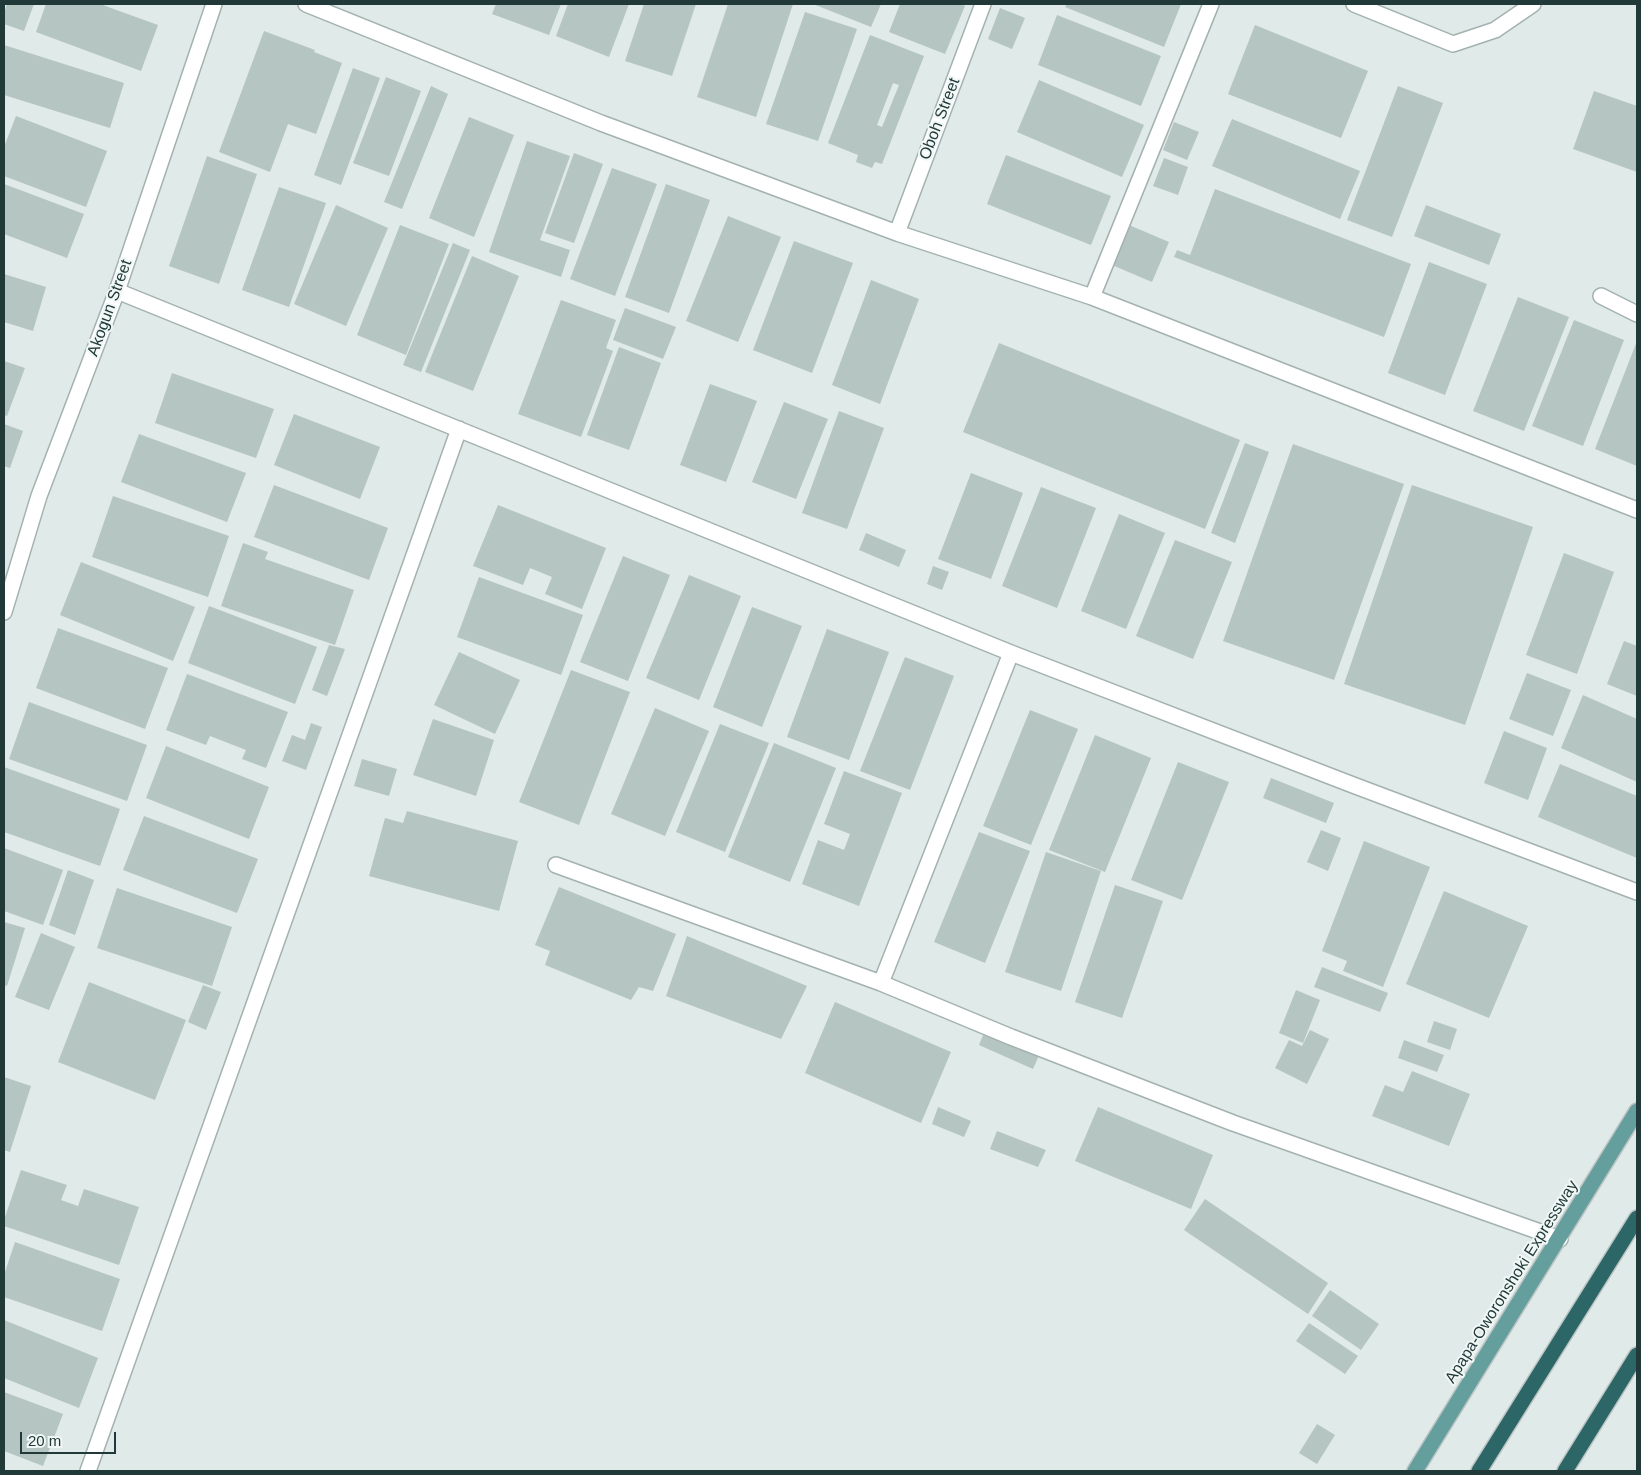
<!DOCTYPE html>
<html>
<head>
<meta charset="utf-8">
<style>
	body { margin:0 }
	#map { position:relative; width:1641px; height:1475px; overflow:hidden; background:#e0eae8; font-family:Arial,sans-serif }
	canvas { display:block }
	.frame { position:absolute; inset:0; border:5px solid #213a39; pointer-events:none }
	.scale { position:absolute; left:20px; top:1432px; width:96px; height:22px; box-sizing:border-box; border:2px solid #213a39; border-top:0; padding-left:6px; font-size:15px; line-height:18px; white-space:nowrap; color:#213a39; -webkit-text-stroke:4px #f0f7f5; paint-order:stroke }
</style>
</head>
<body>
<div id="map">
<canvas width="1641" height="1475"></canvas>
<div class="frame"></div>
<div class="scale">20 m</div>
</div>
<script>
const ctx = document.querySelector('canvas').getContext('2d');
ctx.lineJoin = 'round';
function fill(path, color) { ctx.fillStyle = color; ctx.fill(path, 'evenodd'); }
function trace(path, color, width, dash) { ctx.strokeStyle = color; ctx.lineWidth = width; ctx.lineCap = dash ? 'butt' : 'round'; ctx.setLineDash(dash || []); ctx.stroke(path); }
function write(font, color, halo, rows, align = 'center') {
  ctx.font = font + ' Arial,sans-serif'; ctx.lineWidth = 4; ctx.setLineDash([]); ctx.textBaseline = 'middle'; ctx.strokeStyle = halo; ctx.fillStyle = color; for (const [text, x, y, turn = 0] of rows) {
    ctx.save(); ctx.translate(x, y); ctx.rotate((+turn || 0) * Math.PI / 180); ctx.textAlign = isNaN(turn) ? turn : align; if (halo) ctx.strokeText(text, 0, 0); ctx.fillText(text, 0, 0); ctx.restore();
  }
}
fill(new Path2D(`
	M7,4h27l-10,27 -20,-7v-11z
	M46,4h54l58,21 -17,46 -105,-39z
	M496,4h65l-12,31 -57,-21z
	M568,4h61l-20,53 -53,-21z
	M644,4h52l-24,72 -47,-15z
	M728,4h65l-37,113 -59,-20z
	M813,4h68l-10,23z
	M900,4h60l5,2 -20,48 -56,-22z
	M1067,4h114l-17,43 -99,-40z
	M1000,8l25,10 -13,31 -24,-10z
	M805,12l52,17 -39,112 -52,-17z
	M1057,15l104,41 -20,50 -103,-41z
	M1255,25l113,46 -27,67 -113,-44z
	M264,31l51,19 -1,2 28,11 -26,71 -28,-10 -18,48 -51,-20z
	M870,35l54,21 -42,108 -7,-2 -3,6 -16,-6 2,-7 -30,-12zM893,83l6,2 -17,42 -5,-2z
	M4,45l120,38 -14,45 -106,-33z
	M353,68l27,10 -39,107 -27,-10z
	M386,77l35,14 -32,85 -36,-13z
	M1039,80l105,45 -22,52 -105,-45z
	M431,86l17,8 -46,115 -18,-7z
	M1398,86l45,17 -51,134 -45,-17z
	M1594,91l43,15v66l-64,-23z
	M16,116l91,35 -21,56 -82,-31v-29z
	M469,117l45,18 -40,102 -45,-19z
	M1232,119l128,52 -20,48 -128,-53z
	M1174,122l25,10 -12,28 -24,-10z
	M527,141l43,15 -30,84 30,10 -9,27 -72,-25z
	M574,153l29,11 -29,79 -29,-10z
	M1006,155l105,41 -20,49 -104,-41z
	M207,156l50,18 -38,110 -50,-18z
	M1164,158l24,9 -10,28 -25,-9z
	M612,168l45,16 -42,112 -45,-17z
	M4,184l80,30 -17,44 -63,-24z
	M666,184l44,16 -41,113 -44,-16z
	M279,187l47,16 -37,104 -47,-17z
	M1215,189l196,75 -27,73 -210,-80 3,-7 13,5z
	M336,205l52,23 -42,98 -52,-22z
	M1426,205l75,29 -12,31 -75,-29z
	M728,216l53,21 -43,105 -52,-21z
	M400,225l49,19 -43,111 -49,-20z
	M1129,225l40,17 -17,40 -40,-17z
	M794,241l59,22 -41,110 -59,-23z
	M453,243l17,7 -49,122 -18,-7z
	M472,256l47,20 -46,115 -48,-19z
	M1429,262l58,22 -42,111 -57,-22z
	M4,274l42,13 -13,44 -29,-9z
	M871,280l48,19 -39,105 -48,-19z
	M1518,297l51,20 -45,114 -51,-20z
	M561,300l55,20 -10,28 7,3 -32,86 -63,-23z
	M625,308l51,19 -13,32 -50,-19z
	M1574,320l50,20 -41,106 -51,-20z
	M1637,341v125l-42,-17z
	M999,343l241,97 -35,89 -242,-97z
	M619,347l42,16 -32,87 -42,-15z
	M4,361l21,7 -18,48 -3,-1z
	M172,373l102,36 -18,49 -101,-35z
	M710,384l47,17 -31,81 -46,-17z
	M784,402l44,17 -32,80 -44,-17z
	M839,411l45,17 -37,101 -45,-16z
	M294,414l86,33 -20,52 -86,-34z
	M4,424l19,7 -13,37 -6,-2z
	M139,434l107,39 -19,49 -106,-40z
	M1245,443l24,9 -34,91 -24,-10z
	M1293,444l111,40 -70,196 -111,-39z
	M971,473l52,20 -32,86 -53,-20z
	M274,485l114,43 -19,52 -115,-43z
	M1412,485l121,42 -68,198 -121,-41z
	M1041,487l55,21 -39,100 -55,-22z
	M113,496l116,40 -21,61 -116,-40z
	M498,505l108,43 -24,61 -37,-15 7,-17 -22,-9 -7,17 -50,-19z
	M1119,514l46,19 -39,96 -45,-18z
	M866,533l40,17 -7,17 -40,-17z
	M1175,540l57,22 -39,97 -57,-23z
	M243,543l25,9 -3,7 89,31 -19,55 -114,-39z
	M1564,553l50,19 -37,102 -51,-19z
	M623,556l47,19 -42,106 -48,-19z
	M81,562l114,45 -22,54 -113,-46z
	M933,566l16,6 -7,18 -15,-6z
	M689,575l52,21 -42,104 -53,-22z
	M479,577l104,38 -22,60 -104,-38z
	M209,606l108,41 -22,57 -107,-41z
	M752,607l50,19 -40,101 -49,-20z
	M58,628l110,40 -23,61 -109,-41z
	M827,629l62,23 -40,108 -62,-23z
	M1624,641l13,5v50l-30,-12z
	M329,645l16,4 -18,47 -15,-6z
	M459,652l61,28 -25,54 -61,-29z
	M905,657l49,19 -44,114 -50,-19z
	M571,670l59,22 -51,133 -60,-23z
	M1527,673l44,17 -18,46 -44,-17z
	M187,674l101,38 -22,56 -24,-9 4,-9 -36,-14 -4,9 -40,-15z
	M1583,695l54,24v63l-76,-34z
	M29,702l118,43 -20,56 -118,-42z
	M655,708l54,23 -44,105 -54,-22z
	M1030,710l48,19 -47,116 -48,-19z
	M433,719l61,21 -18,56 -63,-21z
	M311,723l11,4 -16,43 -24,-9 10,-26 13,5z
	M720,724l49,19 -44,109 -49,-20z
	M1504,731l43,17 -19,52 -44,-17z
	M1095,735l56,23 -46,114 -56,-22z
	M774,743l62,25 -46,114 -62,-25z
	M166,746l103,41 -20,52 -103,-41z
	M362,759l35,10 -8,27 -35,-10z
	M1178,762l51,20 -47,118 -51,-20z
	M1560,764l77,32v62l-99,-41z
	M4,767l116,42 -20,57 -96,-34z
	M844,771l58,22 -43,113 -57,-22 16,-44 26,10 6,-16 -26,-10z
	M1271,778l63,25 -8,20 -63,-25z
	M407,811l111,30 -19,70 -130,-35 16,-58 18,5z
	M144,816l114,43 -21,54 -114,-43z
	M1321,830l20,8 -13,33 -21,-9z
	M979,832l51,19 -45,112 -51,-21z
	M1364,841l66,26 -47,120 -40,-16 4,-10 -25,-10z
	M4,848l59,22 -20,55 -39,-14z
	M1046,852l55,19 -40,120 -56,-19z
	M68,870l26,10 -19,55 -26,-10z
	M1115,885l48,16 -41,117 -47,-16z
	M559,887l117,47 -23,57 -14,-4 -8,13 -86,-35 5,-14 -15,-6z
	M117,888l115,39 -20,59 -115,-38z
	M1444,891l84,35 -39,92 -83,-34z
	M4,922l21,6 -18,58 -3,-1z
	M41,933l34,14 -26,63 -34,-13z
	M687,936l120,50 -26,53 -115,-43z
	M1322,967l66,26 -8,19 -66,-25z
	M89,982l97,38 -31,80 -97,-38z
	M203,985l18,7 -15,38 -18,-8z
	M1296,990l24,10 -17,43 -24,-10z
	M835,1002l116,50 -30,71 -116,-50z
	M1434,1021l23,8 -7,21 -23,-8z
	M986,1028l55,23 -8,18 -54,-24z
	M1310,1030l19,9 -22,45 -32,-16 14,-28 13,6z
	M1404,1040l40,15 -7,17 -39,-14z
	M1412,1071l58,23 -21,52 -77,-30 13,-31 18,7z
	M4,1077l27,9 -21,66 -6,-2z
	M938,1107l33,14 -7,16 -32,-13z
	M1098,1107l115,48 -22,54 -116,-48z
	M997,1131l49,19 -8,17 -48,-18z
	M21,1170l46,15 -6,15 17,6 6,-17 55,18 -20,58 -115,-39v-6z
	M1205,1199l123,84 -20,31 -124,-84z
	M15,1242l105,37 -18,52 -98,-34v-22z
	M1330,1290l49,34 -18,26 -49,-34z
	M4,1320l94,38 -19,50 -75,-30z
	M1309,1323l49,33 -13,18 -49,-33z
	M4,1392l59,22 -20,52 -39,-15z
	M1317,1424l18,11 -18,29 -18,-11z`), '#b5c5c2');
const minor = new Path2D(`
	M306,4l295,119 296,110 195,64 545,213
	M1354,4l99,40 42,-14 38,-26
	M897,233l86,-229
	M117,291l894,362 342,132 284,107
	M1601,296l36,18
	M1092,297l119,-293
	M4,612l35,-116 78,-205 97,-287
	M556,865l325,118 130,54 222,86 327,116
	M881,983l130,-330
	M88,1471l371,-1042`);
const major = new Path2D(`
	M1415,1471l222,-360`);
const highway = new Path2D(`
	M1479,1471l158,-253
	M1565,1471l72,-116`);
trace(minor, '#a3b2b0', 18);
trace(major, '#bcc4c4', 18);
trace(highway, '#bcc4c4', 18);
trace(minor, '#fff', 15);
trace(major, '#659f9d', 15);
trace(highway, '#2d6666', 15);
write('16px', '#213a39', '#f0f7f5', [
	["Oboh Street",940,119,-69],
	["Akogun Street",110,308,-70],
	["Apapa-Oworonshoki Expressway",1512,1282,-58]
]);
</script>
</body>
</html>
